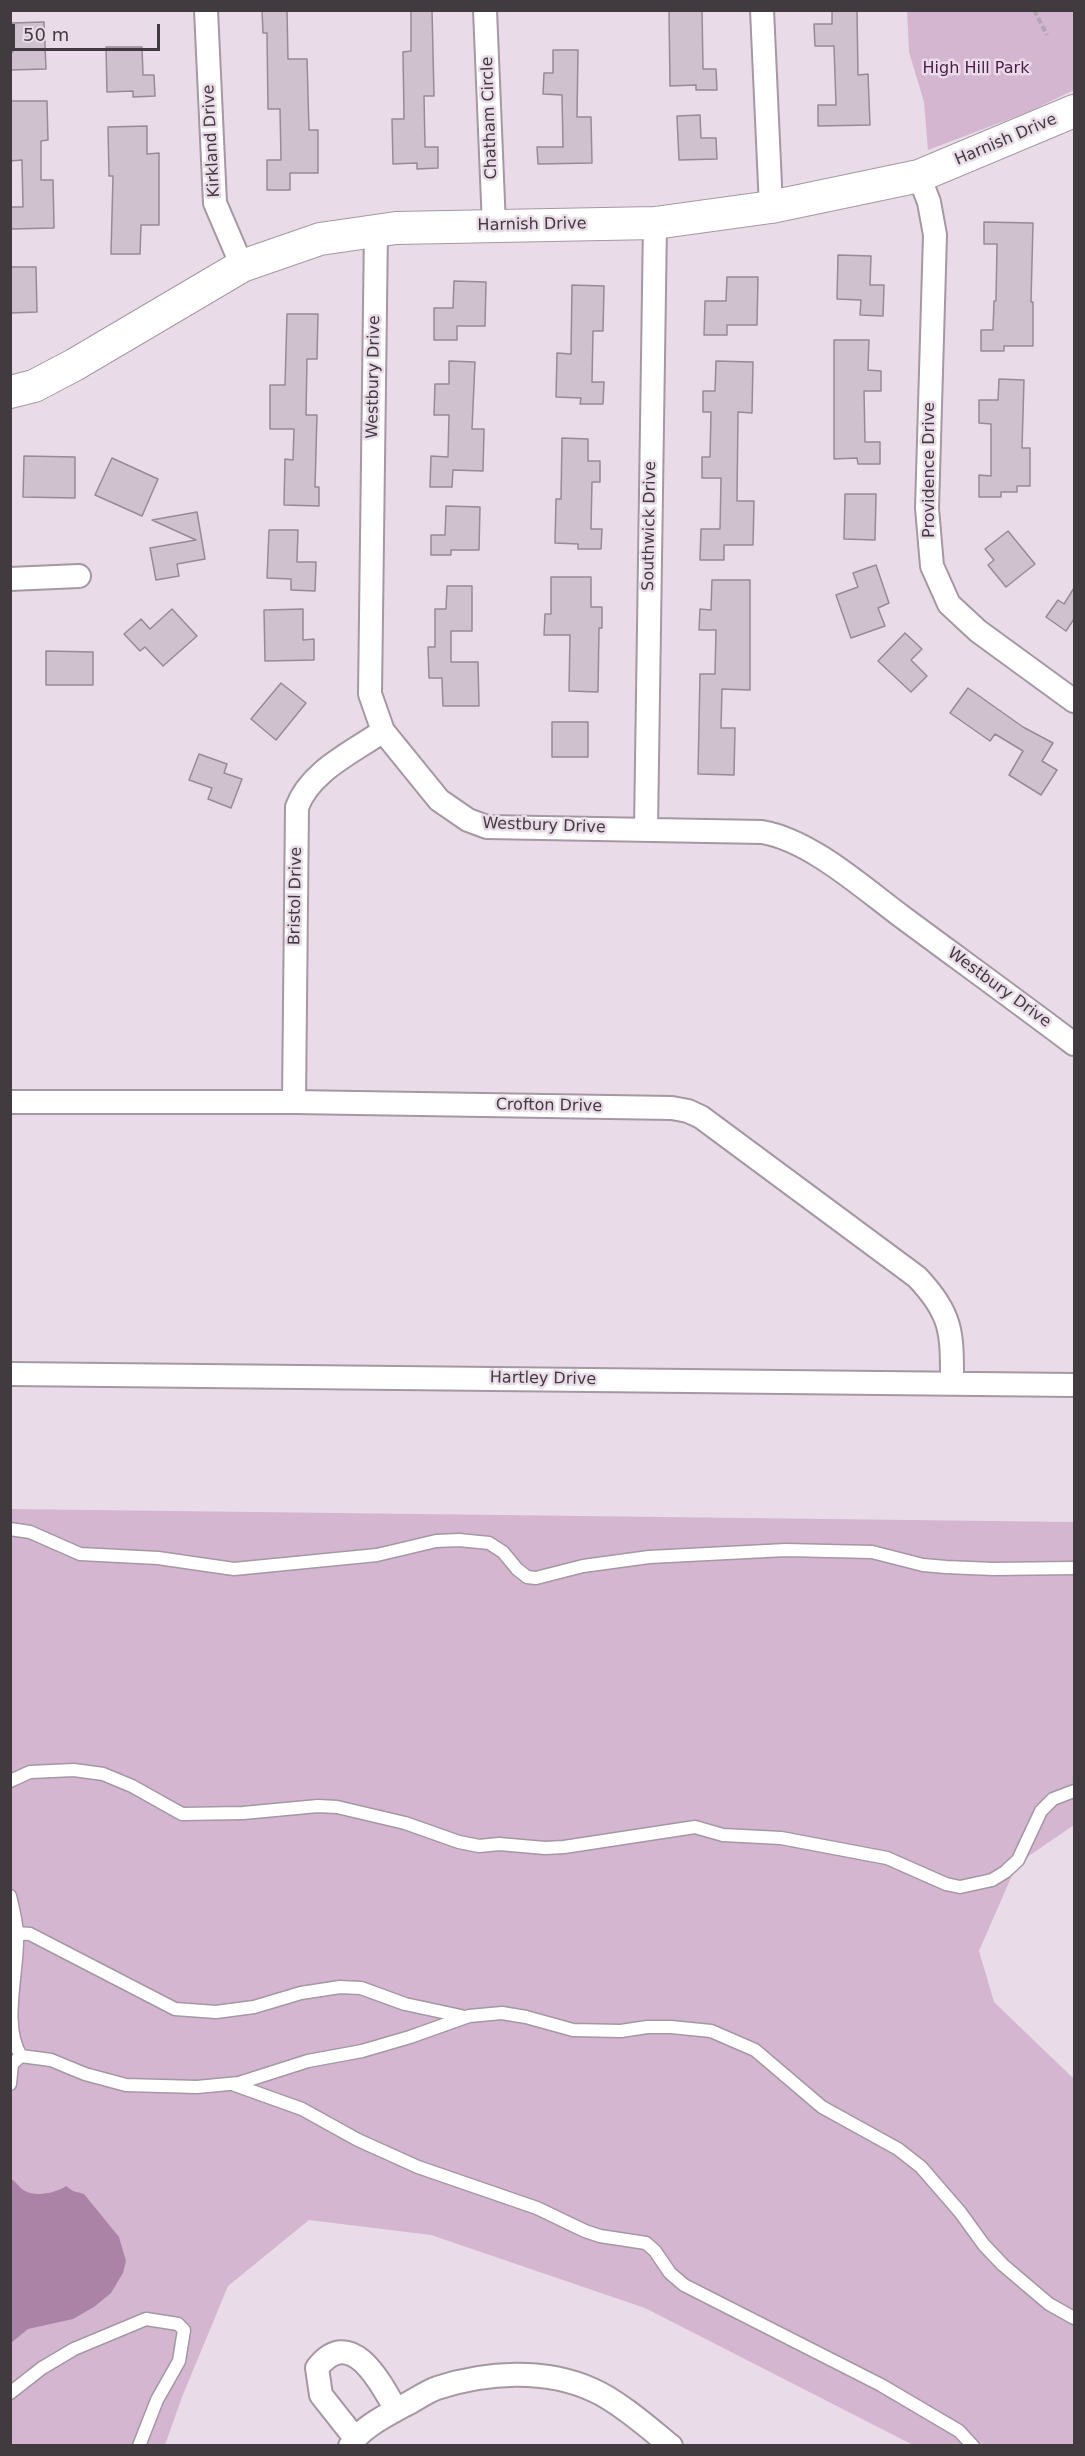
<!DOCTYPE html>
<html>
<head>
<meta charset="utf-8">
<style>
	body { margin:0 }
	#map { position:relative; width:1085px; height:2456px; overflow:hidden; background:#eadbe8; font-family:"DejaVu Sans",sans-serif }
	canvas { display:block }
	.frame { position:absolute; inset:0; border:12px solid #413b40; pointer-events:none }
	.scale { position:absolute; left:12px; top:24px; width:148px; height:27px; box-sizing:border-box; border:3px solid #413b40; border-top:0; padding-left:8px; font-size:18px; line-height:21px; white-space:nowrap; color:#413b40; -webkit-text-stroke:4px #eadbe8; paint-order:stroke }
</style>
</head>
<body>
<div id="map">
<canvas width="1085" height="2456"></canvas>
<div class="frame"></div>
<div class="scale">50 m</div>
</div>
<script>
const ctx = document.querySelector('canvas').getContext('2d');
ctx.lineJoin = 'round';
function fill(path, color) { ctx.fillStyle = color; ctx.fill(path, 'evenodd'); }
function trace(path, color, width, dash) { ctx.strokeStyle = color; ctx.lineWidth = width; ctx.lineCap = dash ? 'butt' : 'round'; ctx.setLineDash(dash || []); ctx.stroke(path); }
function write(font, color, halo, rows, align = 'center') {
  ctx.font = font + ' "DejaVu Sans",sans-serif'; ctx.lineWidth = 5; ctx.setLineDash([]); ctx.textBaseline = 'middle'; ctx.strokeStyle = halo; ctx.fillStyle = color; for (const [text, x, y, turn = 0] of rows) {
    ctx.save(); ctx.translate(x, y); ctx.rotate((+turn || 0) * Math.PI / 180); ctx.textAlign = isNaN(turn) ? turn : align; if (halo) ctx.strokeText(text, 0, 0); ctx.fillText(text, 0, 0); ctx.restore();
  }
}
fill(new Path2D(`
	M907,11h167v79l-46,22 -100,38 -4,-48 -15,-50z
	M10,1509l1064,13v303l-57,39 -38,87 15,51 80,77v366h-161l-268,-137 -214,-73 -122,-15 -81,66 -46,111 -17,48h-154z`), '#d4b6d1');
fill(new Path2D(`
	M10,2178c6,3 9,10 15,13 11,6 31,2 41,-5l7,5 11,3 35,43 7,24 -3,12 -12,20 -17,14 -21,12 -45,10 -17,14z`), '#ab83a7');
const building = new Path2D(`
	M262,10h25l1,49h19l2,71h9v43h-28v17h-23v-30h14l-1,-51h-12l-1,-76h-4z
	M411,10h21l2,86h-10l1,51h13v21l-21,1v-6l-24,1 -1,-45h12l-1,-67 8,-1z
	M669,10h33l1,59h13l1,21h-21v-5l-26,1z
	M832,10h25l1,65 10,-1 2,51 -52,1v-21h18l-2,-59h-19l-1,-22h18z
	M44,22l2,47 -36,1v-18h3l-1,-29z
	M106,47h36l1,28h11l1,21 -22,1v-6l-26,1z
	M553,50h25l-1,67h14l1,46 -54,1 -1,-17h26l-1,-52 -19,-1 1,-21h9z
	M11,101h36l1,39 -7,1v39h12l1,48 -44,1v-22h13l-1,-47 -12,1z
	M700,115l1,23h15l1,21 -38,1 -2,-44z
	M147,126v28l12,-1v72h-18l-1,29h-29l2,-78h-4l-1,-49z
	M984,222l49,1 -2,79h2v44h-29v5h-23v-21h12l1,-29h2l1,-57h-13z
	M838,255l33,1 -1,29h14l-1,31 -23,-1 1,-15 -24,-1z
	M10,267h26l1,45 -27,1z
	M727,277h31l-1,48h-30v10h-23l1,-34h21z
	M454,281l32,1 -1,44h-28v14h-23v-32h19z
	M572,285l32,1 -1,45h-10l-1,51h12l-1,22h-23l1,-6 -25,-1 1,-44 14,1z
	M287,314h31l-1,45h-10l-1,56h11l-2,72h4v19l-35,-1 1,-46 8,1 1,-31h-24v-44h15z
	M834,340h35l-1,30 13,1v20h-17l1,51h15v22h-22l-1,-6 -23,1z
	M449,361l26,1 -3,67h12l-1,42 -30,-1 -1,17h-22l1,-31 17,1 1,-42h-15l1,-31h14z
	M716,361l37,1 -1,51 -14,-1 -1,89h17l-1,44h-29v15h-24l1,-31h19l1,-51h-19v-21h8l1,-45h-8v-21h12z
	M999,379l25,1 -2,68h8v38h-13v6h-16v5h-22v-22l12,1v-52l-12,-1v-23h19z
	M562,438l26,1v22h12v21h-8l-1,47h11l-1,20h-23v-5l-23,-1 1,-44h5z
	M24,456l51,1v41l-52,-1z
	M112,458l46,21 -16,37 -47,-21z
	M845,494h31l-1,46 -31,-1z
	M446,506l34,1 -1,43h-28v5h-20v-20h14z
	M197,512l8,47 -28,5 2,12 -23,4 -6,-32 46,-8 -44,-20z
	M269,530h29l-1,32h19l-1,29 -24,-1v-11l-24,-1z
	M1008,531l27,33 -29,23 -18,-22 6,-5 -9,-11z
	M876,565l13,38 -11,5 7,18 -34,12 -15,-43 22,-8 -5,-14z
	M551,577h40v30h11v21h-3l-1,64 -29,-1 1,-56h-26l1,-21h6z
	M712,580h38v110l-28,-1 -1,39h14l-1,47 -36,-1 2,-100h15l1,-44h-17l1,-21 11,1z
	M447,586h25v45h-21v31h27l1,44h-36l-1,-28h-13l-1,-31h7v-38h11z
	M1074,588v31l-8,12 -20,-14 12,-17 6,4z
	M172,609l25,27 -34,30 -18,-19 -5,4 -16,-17 17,-15 9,10z
	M303,609v31l11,-1v21l-49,1 -1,-51z
	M905,633l17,16 -11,11 16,16 -16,16 -33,-31z
	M46,651l47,1v33h-47z
	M281,683l25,20 -30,37 -25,-21z
	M968,688l55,39 30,16 -11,18 15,9 -16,25 -32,-20 14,-24 -28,-17 -5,7 -40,-28z
	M552,722h36v35h-36z
	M199,754l28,10 -3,9 18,6 -11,29 -23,-9 4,-11 -23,-8z`);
fill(building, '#cfc1cd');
trace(building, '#988a96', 1.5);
const lane = new Path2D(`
	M10,1529l20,3 50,22 78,4 76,11 143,-14 59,-14 23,-1 30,3 14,9 14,17 10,8 9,1 47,-12 66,-9 137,-7 86,2 51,13 23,2 47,2 81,-1
	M10,1781l20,-9 44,-2 29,4 29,12 50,28 61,-1 75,-7 19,1 68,16 54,19 20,4 20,-2 46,4 19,-1 131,-20 28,8 58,3 106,20 59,26 14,3 32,-7 13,-8 13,-12 23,-49 12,-12 21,-8
	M10,1896c3,12 6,25 7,37 2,36 -16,92 4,123
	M17,1933l13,1 145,75 41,3 38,-5 47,-14 39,-6 21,1 44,16 56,12
	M10,2084l2,-20 9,-8 30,4 34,14 41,11 71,2 42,-4 69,-22 54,-10 48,-14 59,-21 33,-3 24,4 47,13 48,1 26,-4h24l40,4 44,19 67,57 76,42 23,18 39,45 24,33 19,20 46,39 25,14
	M235,2085l67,24 56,31 60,27 119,41 48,23 15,5 46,7 9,8 15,22 14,12 197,100 78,46 14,15
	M10,2393l32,-25 32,-19 72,-30 32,5 6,6 -5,31 -22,39 -18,46`);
const street = new Path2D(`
	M206,10l9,193 27,63
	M485,10l9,216
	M762,10l9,197
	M919,176l10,26 6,33 -8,273 5,58 17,38 29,27 96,70
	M376,229l-6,465 13,37 56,69 29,20 19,7 275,5c48,8 100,55 139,84 58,43 116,85 173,128
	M10,579l69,-3
	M646,829l9,-606
	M10,1102h284l378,6 16,3 13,6 216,160c36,38 35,56 35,106
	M294,1102l3,-295c13,-36 56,-55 86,-76
	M10,1374l1064,11
	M355,2438l-34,-43 -4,-27c34,-44 64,15 79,42
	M350,2446c10,-18 37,-31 55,-41 10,-5 21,-13 32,-17 49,-16 108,-20 156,2 25,11 56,38 78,56`);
const secondary = new Path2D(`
	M10,392l24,-6 40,-21 168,-99 78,-27 76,-11 259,-5 116,-16 148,-31 155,-65`);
trace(lane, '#a597a3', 15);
trace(street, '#a597a3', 26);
trace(secondary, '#a597a3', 34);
trace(new Path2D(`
	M1034,10l13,25`), '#b2a6b0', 4, [6, 3]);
trace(lane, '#fff', 12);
trace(street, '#fff', 22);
trace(secondary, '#fff', 32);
write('16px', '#4c1b4a', '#eadbe8', [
	["High Hill Park",976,69]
]);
write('16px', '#413b40', '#eadbe8', [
	["Chatham Circle",490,118,-92],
	["Harnish Drive",1006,140,-23],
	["Kirkland Drive",212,141,-93],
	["Harnish Drive",532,225,-1],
	["Westbury Drive",374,377,-89],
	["Providence Drive",930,470,-90],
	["Southwick Drive",650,526,-89],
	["Westbury Drive",544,826,2],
	["Bristol Drive",296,896,-89],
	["Westbury Drive",999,988,36],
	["Crofton Drive",549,1106,1],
	["Hartley Drive",543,1379,1]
]);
</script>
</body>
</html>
